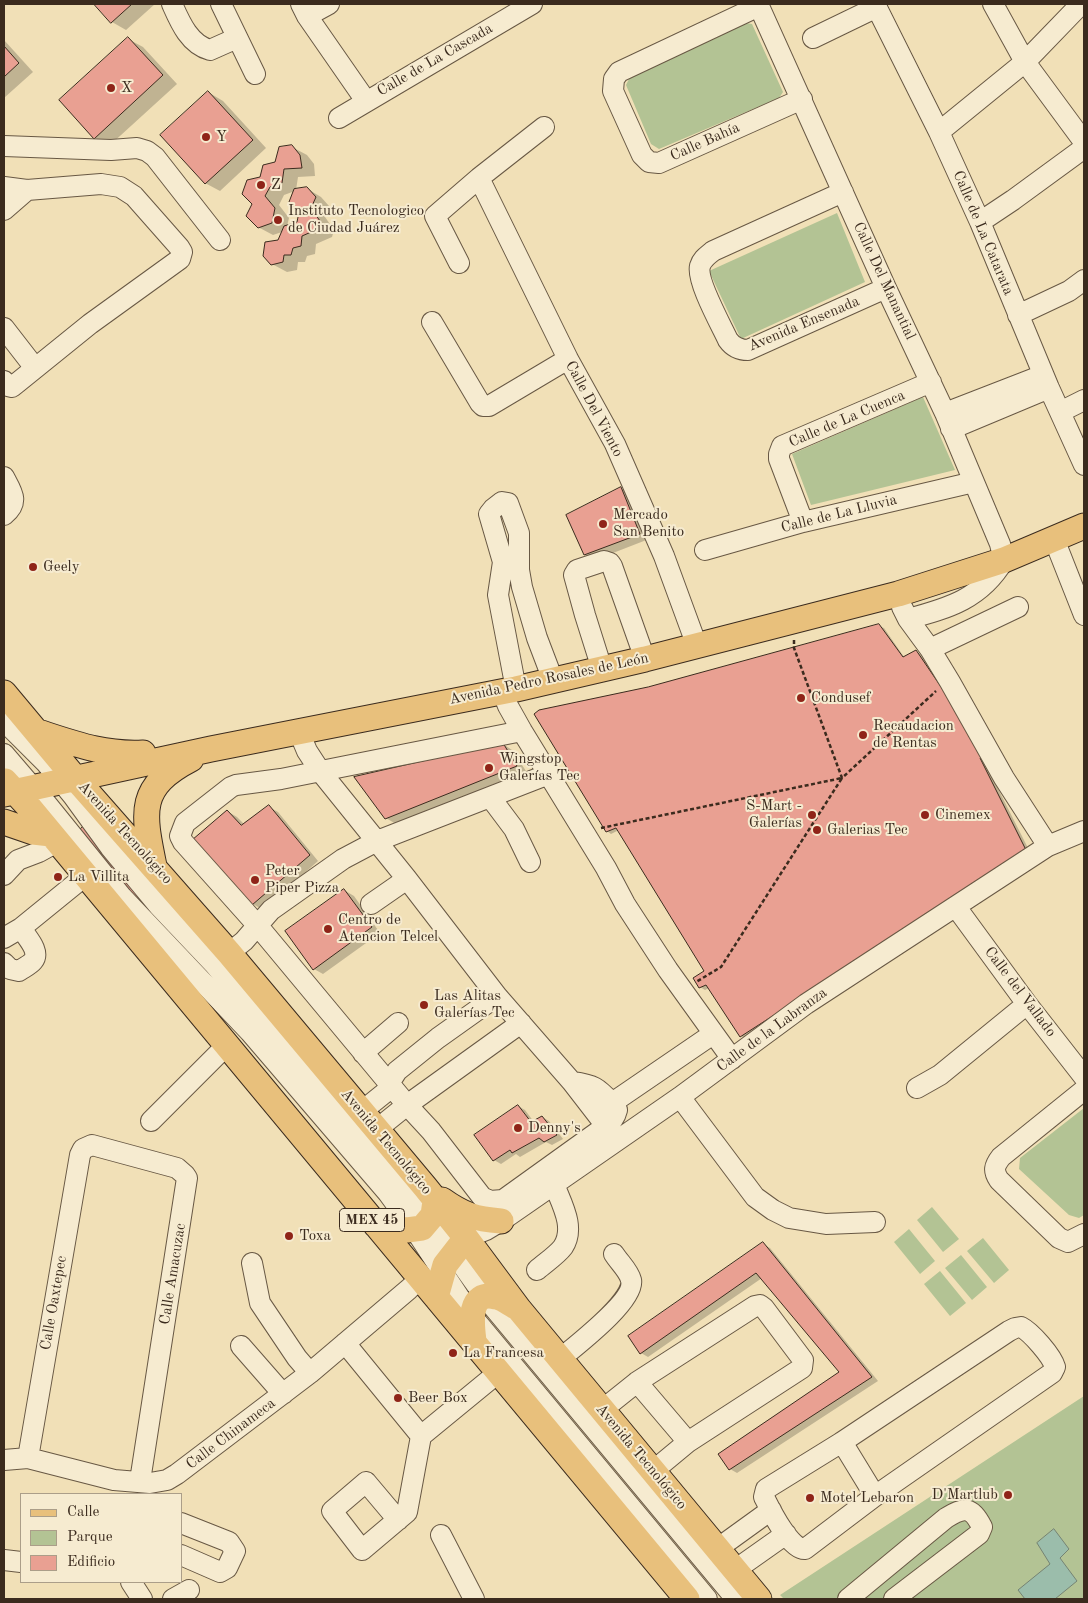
<!DOCTYPE html>
<html>
<head>
<meta charset="utf-8">
<style>
	body { margin:0 }
	#map { position:relative; width:1088px; height:1603px; overflow:hidden; background:#f1e0b7; font-family:"Old Standard TT",serif }
	canvas { display:block }
	.frame { position:absolute; inset:0; border:5px solid #3b2b1e; pointer-events:none }
	.legend { position:absolute; left:20px; top:1493px; width:162px; height:90px; box-sizing:border-box; background:#f6ebd0; border:1px solid #ab9e89; margin:0; padding:6px 9px; list-style:none; font-size:15px; color:#3b2b1e }
	.legend li { display:flex; align-items:center; gap:10px; height:25px }
	.legend b { width:25px; border:1px solid #ab9e89 }
</style>
</head>
<body>
<div id="map">
<canvas width="1088" height="1603"></canvas>
<div class="frame"></div>
<ul class="legend">
<li><b style="height:6px;background:#e8c07c"></b>Calle</li>
<li><b style="height:14px;background:#b3c394"></b>Parque</li>
<li><b style="height:14px;background:#e9a092"></b>Edificio</li>
</ul>
</div>
<script>
const ctx = document.querySelector('canvas').getContext('2d');
ctx.lineJoin = 'round';
function fill(path, color) { ctx.fillStyle = color; ctx.fill(path, 'evenodd'); }
function trace(path, color, width, dash) { ctx.strokeStyle = color; ctx.lineWidth = width; ctx.lineCap = dash ? 'butt' : 'round'; ctx.setLineDash(dash || []); ctx.stroke(path); }
function write(font, color, halo, rows, align = 'center') {
  ctx.font = font + ' "Old Standard TT",serif'; ctx.lineWidth = 4; ctx.setLineDash([]); ctx.textBaseline = 'middle'; ctx.strokeStyle = halo; ctx.fillStyle = color; for (const [text, x, y, turn = 0] of rows) {
    ctx.save(); ctx.translate(x, y); ctx.rotate((+turn || 0) * Math.PI / 180); ctx.textAlign = isNaN(turn) ? turn : align; if (halo) ctx.strokeText(text, 0, 0); ctx.fillText(text, 0, 0); ctx.restore();
  }
}
fill(new Path2D(`
	M746,23l6,1 31,68 -4,6 -120,51 -8,-5 -25,-59 4,-8z
	M837,213l28,69 -124,57 -32,-68z
	M923,397l32,73 -144,35 -19,-51z
	M1084,1108v107l-5,3 -10,-3 -50,-46 1,-11z
	M932,1207l27,32 -16,13 -26,-32z
	M909,1229l26,32 -15,13 -26,-32z
	M983,1238l26,32 -15,13 -27,-32z
	M961,1255l26,32 -15,13 -27,-32z
	M940,1271l26,32 -16,13 -26,-32z
	M1084,1396v203h-300l-4,-4z`), '#b3c394');
const water = new Path2D(`
	M1054,1529l15,20 -9,9 17,23 -22,18h-30l-7,-9 32,-26 -13,-21z`);
fill(water, '#9bbdab');
trace(water, '#758373', 1);
fill(new Path2D(`
	M96,4h59l-29,26 -14,-8z
	M128,39l15,8 34,37 -68,62 -14,-8z
	M4,40l29,32 -29,26z
	M208,92l15,9 43,47 -46,43 -15,-8z
	M292,147l15,8 7,9 1,12 -17,1 -2,13 10,-2 15,9 8,9 -4,11 9,13 -2,7 -16,7 -1,10 -8,2 -2,6h-7l-1,8 -10,2 -15,-8 10,-32 -9,3 -15,-8 -4,-23 7,-26zM295,191l5,21 -2,11 -11,3 2,-8 -10,-13 5,-10z
	M621,488l9,6 19,45 -54,21 -10,-5 -17,-39z
	M879,626l5,2 20,29 12,-6 4,3 70,102 -6,5 47,93 -286,184 -4,-2 -32,-48 -4,2 -5,-3 6,-15 -87,-142 -8,4 -4,-3 42,-143z
	M503,744l9,6 14,21 -130,53 -10,-6z
	M269,807l9,5 40,49 -55,49 -10,-6 -59,-64 33,-29 10,6 7,7z
	M344,890l10,6 26,37 -57,41 -9,-5z
	M518,1106l7,4 9,12 8,-5 7,4 14,18 -11,6 -6,-3 -26,15 -4,-3 -15,10 -7,-4z
	M763,1244l7,4 108,133 -141,92 -7,-4 111,-96 -79,-95 -114,79 -7,-4z`), '#0003');
const building = new Path2D(`
	M94,4h38l-21,19z
	M128,37l35,38 -69,64 -35,-39z
	M4,46l15,17 -15,14z
	M208,91l45,49 -48,44 -45,-49z
	M292,145l8,10 2,13 -18,1 -2,14 -12,4 -5,9 10,12 -3,15 -14,5 -12,-12 6,-12 -10,-10 5,-14 13,-3 3,-12 12,-3 4,-15z
	M307,187l9,10 -5,11 9,13 -2,8 -16,7 -1,10 -8,2 -2,7h-7l-1,7 -12,3 -8,-9 2,-14 13,-2 6,-14 13,-4 2,-10 -10,-10 5,-13z
	M621,487l19,47 -56,21 -18,-40z
	M879,624l24,33 13,-7 70,103 -6,5 47,94 -287,185 -34,-52 -7,3 -6,-10 11,-7 -88,-143 -10,4 -72,-118 5,-4 109,-23z
	M503,743l14,23 -132,53 -31,-42z
	M269,805l41,50 -58,50 -60,-65 35,-30 14,15z
	M84,826l73,88 -7,6 -74,-87z
	M344,889l28,38 -59,43 -28,-39z
	M518,1105l13,17 11,-6 15,19 -13,7 -5,-4 -27,15 -2,-3 -17,11 -19,-26z
	M763,1242l109,135 -143,93 -11,-16 121,-82 -83,-99 -116,81 -12,-18z`);
fill(building, '#e9a092');
trace(building, '#3b2b1e', 1);
const minor = new Path2D(`
	M172,4c8,18 17,40 38,46l27,-12
	M221,4l34,70
	M301,4l6,12 59,85
	M758,4l128,284 59,125 55,131 4,16c-23,39 -55,48 -96,59
	M875,4l64,128 41,90 69,166 35,77
	M993,4l32,58 59,80
	M759,6l-140,66 -5,7 -1,12 29,64 7,7 10,1 143,-64
	M307,16l22,-12
	M813,38l64,-31
	M339,118l193,-114
	M939,132l86,-70 56,-58
	M4,146l107,4 26,-2 10,3 8,6 65,83
	M479,178l89,181 47,85 49,112 33,90
	M4,187l23,3 74,-6 19,3 14,9 45,51 3,5 -2,7 -90,65 -73,59 -5,4 -4,-1 -4,-5
	M843,192l-130,59c-6,5 -11,8 -13,15 -4,14 21,59 28,74 5,7 11,10 20,10l138,-62
	M4,210l23,-20
	M980,222l33,-22 71,-52
	M459,263l-24,-47 44,-38 65,-51
	M1018,315l51,-24 15,-11
	M432,322l48,81 3,3h6l79,-47
	M4,328l31,40
	M1060,412l24,-12
	M945,413l98,-38
	M951,429l98,-41
	M4,477c8,15 16,25 0,38
	M803,522l-24,-63v-5l3,-8 149,-64
	M1054,539l30,76
	M705,550l98,-28 171,-40
	M902,607l6,12 22,30 20,33 54,96 44,68
	M930,649l88,-42
	M602,669l-17,-54 -11,-40 3,-5 27,-9 6,2 2,3 33,93
	M516,689l-18,-94 5,-33 -14,-48 4,-5 9,-7 6,1 11,30v37l3,17 15,51 16,42
	M502,691l6,15 14,25 84,137 19,36 43,66 64,89
	M4,721l42,42 27,33 37,51 49,59 55,58 216,256 55,77 251,302
	M522,731l-241,48 -45,6 -5,2 -46,36 -5,13 3,6 75,84 149,179 24,26 51,66 8,4 13,-1 103,-74c6,-5 9,-8 11,-16l-5,-7 101,-69
	M299,732l8,19 13,20 87,108 90,117 75,86 34,44
	M4,754l42,49 76,94 128,135 138,161 27,37 56,85 236,284
	M490,797l24,32 16,33
	M4,875l14,-15 21,-8 18,-10
	M371,904l36,-25
	M956,907l71,97 57,73
	M4,938l17,-10 64,-52
	M229,953l15,-12 27,-31 72,-51 34,-18 172,-67
	M4,963l6,6 9,2c4,-3 11,-6 14,-10 8,-10 -7,-24 -12,-33
	M363,1053l35,-30
	M572,1082c22,3 25,5 40,21
	M917,1088l23,-13 87,-71
	M1084,1090l-83,67c-7,9 -8,14 -2,23l60,58 9,4 16,-8
	M680,1097l75,100 18,13 16,8 37,6 49,-2
	M361,1112l26,-21 3,-9 7,-11 41,-33 59,-42
	M151,1121l75,-75
	M376,1130l31,-25 114,-82
	M466,1238l20,-8 15,-9 179,-124 126,-93 242,-158 36,-15
	M252,1263l8,40 37,55 13,15
	M537,1270c8,-7 20,-15 26,-23 13,-20 -2,-44 -9,-63
	M1021,1327c10,5 31,29 34,40l-3,6 -177,123 -70,53c-15,1 -35,-40 -41,-52l2,-8 76,-47 167,-111 6,-3z
	M345,1343l76,93 -14,76 -45,38 -30,-39 34,-29 32,38
	M241,1346l42,48
	M560,1359c14,-12 76,-59 71,-79 -2,-9 -12,-18 -17,-26
	M637,1382l51,60
	M602,1410l35,-28 118,-76 5,-1 4,3 39,52 -1,8 -114,74 -35,29
	M421,1436l78,-64
	M842,1442l33,54
	M28,1458l52,-303 3,-6 9,-4 85,23 8,7 2,3 -47,303
	M4,1460l24,-2 86,22 36,3 17,-3 10,-6 133,-101 99,-84 11,-11
	M181,1523l48,19 6,9 -8,17 -7,4 -39,-17
	M441,1535l33,64
	M717,1549l54,-39
	M4,1560l17,2
	M735,1570l51,-36
	M131,1582l11,17
	M173,1599l16,-9
	M848,1599l98,-81c19,-12 26,-11 36,9l-3,7 -85,65`);
const major = new Path2D(`
	M4,693l71,85 154,175 196,234 41,51 52,70 241,291
	M38,732c37,12 66,23 105,21
	M5,781l24,26 658,792
	M4,794l207,-45 305,-60 129,-30 253,-65 106,-34 80,-34
	M4,822l29,10 18,2
	M154,866c-11,-54 -17,-79 37,-107
	M442,1200c21,15 33,19 59,21
	M376,1225l31,5 15,-2 11,-13 2,-14
	M436,1297l9,-32 21,-27
	M474,1341c-2,-16 -7,-51 22,-44 7,1 15,8 22,11`);
trace(minor, '#685844', 22);
trace(major, '#3b2b1e', 27);
trace(new Path2D(`
	M794,640v8l48,130 94,-87
	M601,828l241,-50 -121,189 -25,15`), '#3b2b1e', 2.5, [4, 2.5]);
trace(minor, '#f6ebd0', 20);
trace(major, '#e8c07c', 25);
for (const [x, y, r, color] of [
	[111,88,5,"#8f2418"],
	[206,137,5,"#8f2418"],
	[261,185,5,"#8f2418"],
	[278,220,5,"#8f2418"],
	[603,524,5,"#8f2418"],
	[33,567,5,"#8f2418"],
	[801,698,5,"#8f2418"],
	[863,735,5,"#8f2418"],
	[489,768,5,"#8f2418"],
	[812,815,5,"#8f2418"],
	[925,815,5,"#8f2418"],
	[817,830,5,"#8f2418"],
	[58,877,5,"#8f2418"],
	[255,880,5,"#8f2418"],
	[328,929,5,"#8f2418"],
	[424,1005,5,"#8f2418"],
	[518,1128,5,"#8f2418"],
	[289,1236,5,"#8f2418"],
	[453,1353,5,"#8f2418"],
	[398,1398,5,"#8f2418"],
	[1008,1495,5,"#8f2418"],
	[810,1498,5,"#8f2418"]
]) { const dot = new Path2D(); dot.arc(x, y, r, 0, 2 * Math.PI); ctx.fillStyle = color; ctx.fill(dot); trace(dot, '#f6ebd0', 2); }
for (const [x, y, w] of [
	[372,1220,65]
]) { const box = new Path2D(); box.roundRect(x - w / 2, y - 11.5, w, 23, 4); ctx.fillStyle = '#f6ebd0'; ctx.fill(box); trace(box, '#3b2b1e', 1); }
write('bold 14px', '#3b2b1e', null, [
	["MEX 45",372,1220]
]);
write('15px', '#3b2b1e', '#f6ebd0', [
	["Calle de La Cascada",435,60,-30],
	["Calle Bahía",705,142,-24],
	["Calle de La Catarata",983,233,67],
	["Calle Del Manantial",884,281,65],
	["Avenida Ensenada",804,324,-23],
	["Calle Del Viento",594,409,62],
	["Calle de La Cuenca",847,419,-23],
	["Calle de La Lluvia",839,514,-14],
	["Avenida Pedro Rosales de León",549,679,-12],
	["Avenida Tecnológico",125,833,48],
	["Calle del Vallado",1020,992,53],
	["Calle de la Labranza",772,1030,-36],
	["Avenida Tecnológico",386,1142,50],
	["Calle Amacuzac",173,1274,-81],
	["Calle Oaxtepec",54,1303,-80],
	["Calle Chinameca",231,1434,-37],
	["Avenida Tecnológico",641,1457,50]
]);
write('15px', '#3b2b1e', '#f6ebd0', [
	["X",121,88],
	["Y",216,137],
	["Z",271,185],
	["Instituto Tecnologico",288,211],
	["de Ciudad Juárez",288,228],
	["Mercado",613,515],
	["San Benito",613,532],
	["Geely",43,567],
	["Condusef",811,698],
	["Recaudacion",873,726],
	["de Rentas",873,743],
	["Wingstop",499,759],
	["Galerías Tec",499,776],
	["S-Mart -",802,806,"right"],
	["Galerías",802,823,"right"],
	["Cinemex",935,815],
	["Galerias Tec",827,830],
	["Peter",265,871],
	["Piper Pizza",265,888],
	["La Villita",68,877],
	["Centro de",338,920],
	["Atencion Telcel",338,937],
	["Las Alitas",434,996],
	["Galerías Tec",434,1013],
	["Denny's",528,1128],
	["Toxa",299,1236],
	["La Francesa",463,1353],
	["Beer Box",408,1398],
	["D'Martlub",998,1495,"right"],
	["Motel Lebaron",820,1498]
], 'left');
</script>
</body>
</html>
